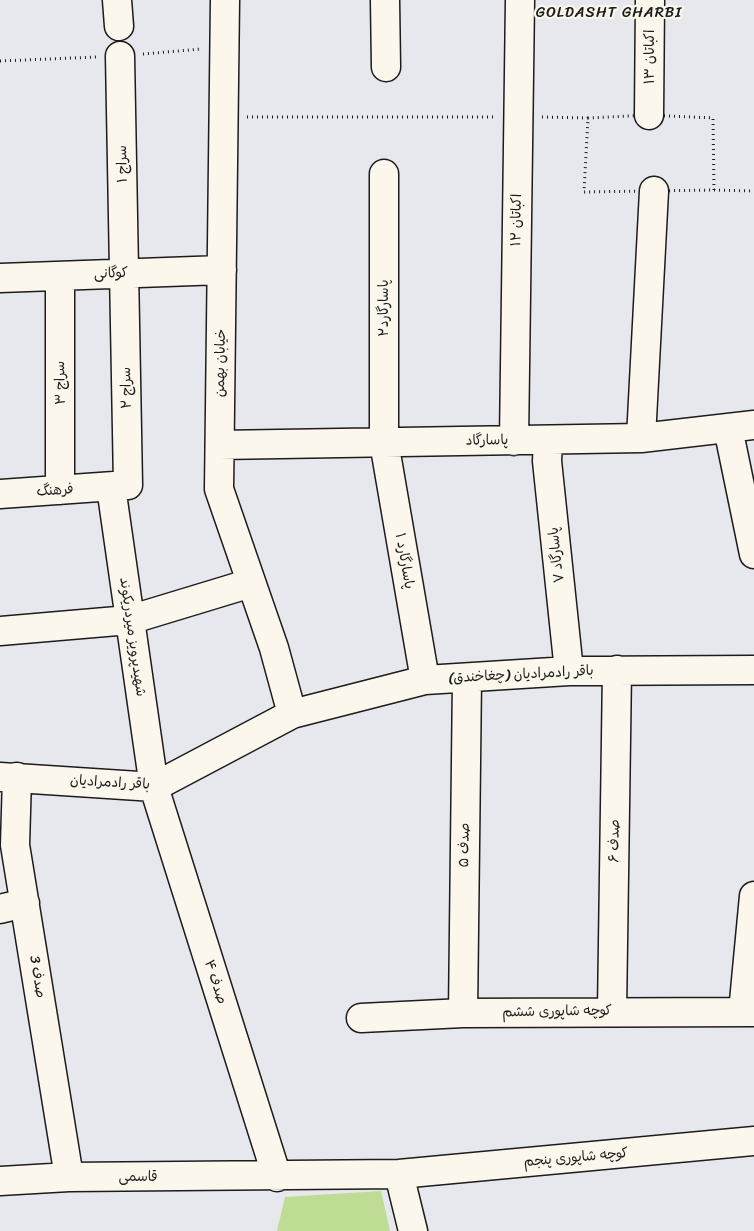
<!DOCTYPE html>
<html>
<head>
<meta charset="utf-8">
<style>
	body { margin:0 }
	canvas { display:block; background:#e7e7ee }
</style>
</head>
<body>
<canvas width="754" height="1231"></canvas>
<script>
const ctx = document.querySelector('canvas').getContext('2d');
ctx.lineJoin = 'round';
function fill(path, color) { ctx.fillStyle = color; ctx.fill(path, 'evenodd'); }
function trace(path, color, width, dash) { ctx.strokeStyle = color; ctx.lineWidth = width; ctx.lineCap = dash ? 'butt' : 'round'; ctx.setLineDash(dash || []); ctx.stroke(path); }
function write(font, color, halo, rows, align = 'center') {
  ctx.font = font + ' Sriracha,"Playpen Sans Arabic",sans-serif'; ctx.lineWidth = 4.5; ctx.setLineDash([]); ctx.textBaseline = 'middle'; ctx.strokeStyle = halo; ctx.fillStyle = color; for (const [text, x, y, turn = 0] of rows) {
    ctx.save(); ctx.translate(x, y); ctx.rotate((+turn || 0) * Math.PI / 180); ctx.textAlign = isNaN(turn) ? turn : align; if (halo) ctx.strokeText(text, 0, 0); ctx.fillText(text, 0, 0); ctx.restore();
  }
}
fill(new Path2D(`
	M381,1191l9,40h-113l8,-34z`), '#bfdc94');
const minor = new Path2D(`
	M117,0l2,26
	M225,0l-6,489 55,159 18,66
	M385,0l1,67
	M649,115l1,-115
	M384,174v268l41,238
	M0,278l222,-8
	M728,428l26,126
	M641,438l13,-247
	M548,440l-1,21 22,210
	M514,441l6,-441
	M220,445l421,-7 113,-13
	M111,487l43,300 123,390
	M60,490v-214
	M0,494l128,-9 -8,-429
	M0,631l129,-11 122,-37
	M0,777l154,10 138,-73 133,-34 144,-9 185,-1
	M17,777l-2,68 54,332
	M0,909l25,-6
	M612,1011l5,-341
	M743,1012l11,-116
	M463,1013l4,-335
	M361,1018l102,-5 291,-1
	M399,1174l14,57
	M0,1181l69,-4 330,-3 355,-33`);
trace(minor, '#1c1c1c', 31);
trace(new Path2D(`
	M143,54l58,-5
	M0,61l97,-4
	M649,115l64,3 1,72 -130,2 4,-74z
	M247,117h248
	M542,117l46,1
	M714,190l40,1`), '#1c1c1c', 3, [1, 4]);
trace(minor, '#fbf7ec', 28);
write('14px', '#1c1c1c', '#fbf7ec', [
	["اکباتان ۱۳",650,57,-90],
	["سراج ۱",123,164,-91],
	["اکباتان ۱۲",517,220,-89],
	["کوگانی",111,274,-2],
	["پاسارگارد۲",384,308,-90],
	["خیابان بهمن",221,363,-89],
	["سراج ۳",61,383,-91],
	["سراج ۲",127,388,-91],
	["پاسارگاد",487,441,-1],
	["فرهنگ",55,491,-4],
	["پاسارگاد ۷",557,555,-96],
	["پاسارگارد ۱",404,561,80],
	["شهیدپرویز میردریکوند",132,637,82],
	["باقر رادمرادیان (چغاخندق)",521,675,-3],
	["باقر رادمرادیان",110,783,3],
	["صدف ۶",615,841,-89],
	["صدف ۵",465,845,-89],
	["صدف 3",37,977,81],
	["صدف ۴",215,982,72],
	["کوچه شاپوری ششم",557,1012,-1],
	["کوچه شاپوری پنجم",576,1158,-5],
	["قاسمی",138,1177]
]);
ctx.letterSpacing = '1px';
write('15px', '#1c1c1c', '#fbf7ec', [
	["GOLDASHT GHARBI",609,13]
]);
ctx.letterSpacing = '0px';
</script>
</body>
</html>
